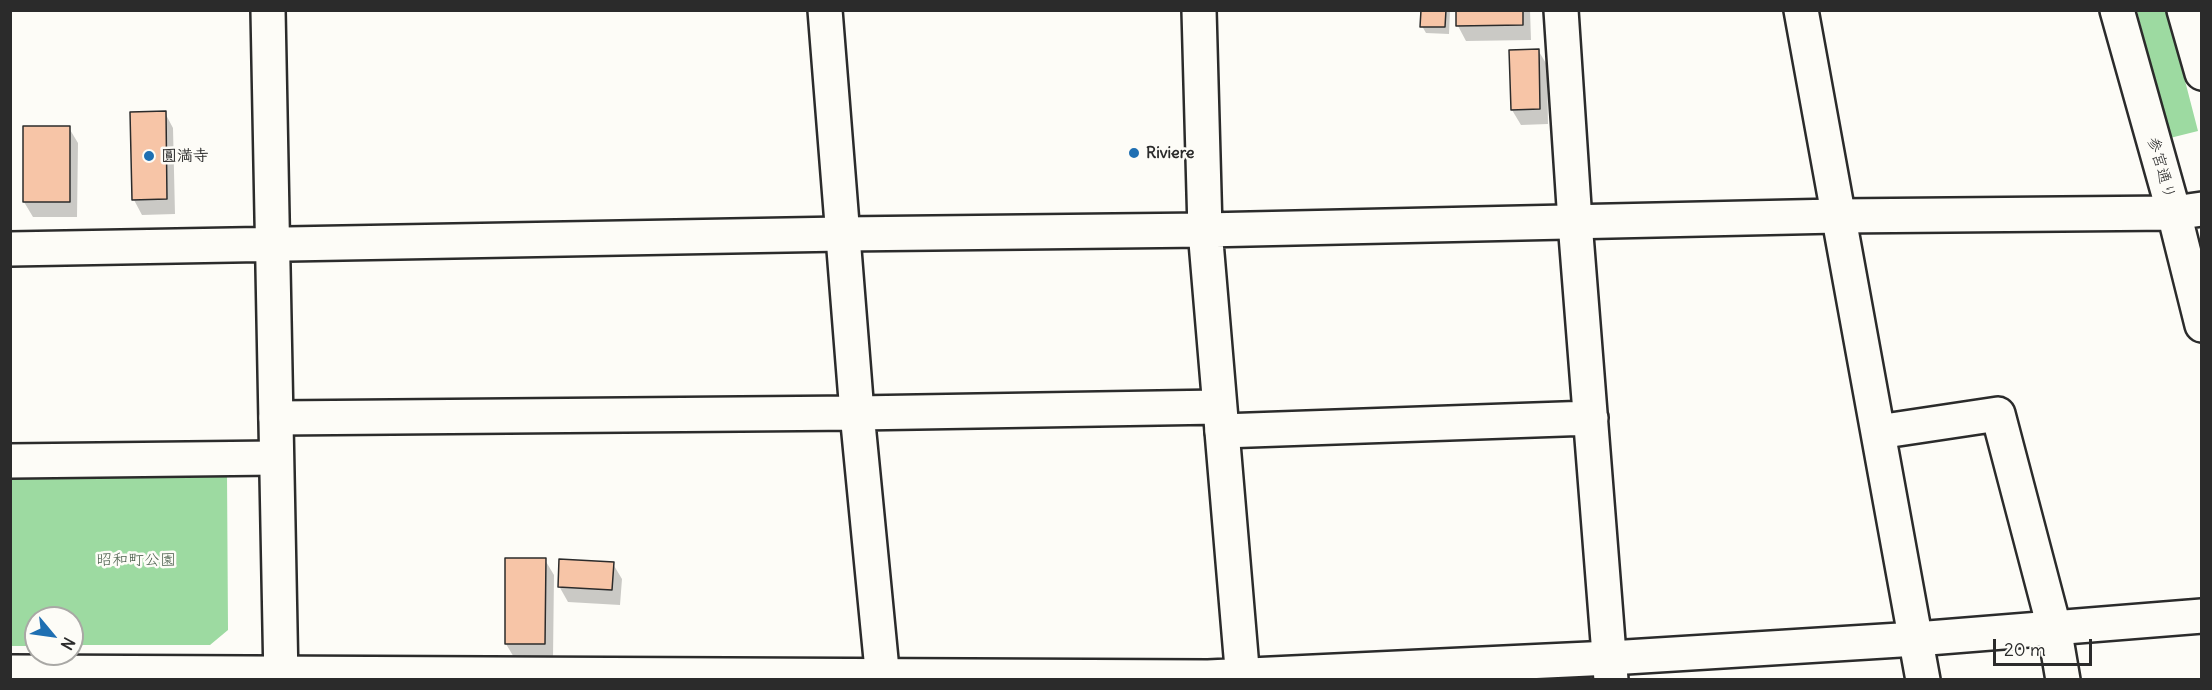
<!DOCTYPE html>
<html>
<head>
<meta charset="utf-8">
<style>
	body { margin:0 }
	#map { position:relative; width:2212px; height:690px; overflow:hidden; background:#fdfcf7; font-family:Delius,sans-serif }
	canvas { display:block }
	.frame { position:absolute; inset:0; border:12px solid #2b2b2b; pointer-events:none }
	.north { position:absolute; left:24px; top:606px; width:60px; height:60px; box-sizing:border-box; background:#fdfcf7; border:2px solid #a9a8a5; border-radius:50%; rotate:119deg; font-size:16px; font-weight:700; line-height:24px; text-align:center; color:#2b2b2b }
	.north::after { content:''; display:block; margin:auto; width:21px; height:27px; background:#1f6fb2; clip-path:polygon(50% 0,100% 100%,50% 72%,0 100%) }
	.scale { position:absolute; left:1993px; top:639px; width:99px; height:27px; box-sizing:border-box; border:3px solid #2b2b2b; border-top:0; padding-left:8px; font-size:18px; line-height:21px; white-space:nowrap; color:#2b2b2b; -webkit-text-stroke:4px #fdfcf7; paint-order:stroke }
</style>
</head>
<body>
<div id="map">
<canvas width="2212" height="690"></canvas>
<div class="frame"></div>
<div class="north">N</div>
<div class="scale">20 m</div>
</div>
<script>
const ctx = document.querySelector('canvas').getContext('2d');
ctx.lineJoin = 'round';
function fill(path, color) { ctx.fillStyle = color; ctx.fill(path, 'evenodd'); }
function trace(path, color, width, dash) { ctx.strokeStyle = color; ctx.lineWidth = width; ctx.lineCap = dash ? 'butt' : 'round'; ctx.setLineDash(dash || []); ctx.stroke(path); }
function write(font, color, halo, rows, align = 'center') {
  ctx.font = font + ' Delius,"Klee One",sans-serif'; ctx.lineWidth = 5; ctx.setLineDash([]); ctx.textBaseline = 'middle'; ctx.strokeStyle = halo; ctx.fillStyle = color; for (const [text, x, y, turn = 0] of rows) {
    ctx.save(); ctx.translate(x, y); ctx.rotate((+turn || 0) * Math.PI / 180); ctx.textAlign = isNaN(turn) ? turn : align; if (halo) ctx.strokeText(text, 0, 0); ctx.fillText(text, 0, 0); ctx.restore();
  }
}
fill(new Path2D(`
	M2137,11h30l31,120 -28,7z
	M227,473l1,157 -18,15h-138v-27h-36v28h-25l-1,-171z`), '#9ddaa1');
fill(new Path2D(`
	M1422,10h28l-1,24 -23,-1 -4,-7z
	M1457,10h73l1,30 -65,1 -8,-15z
	M1538,50l9,15 1,59 -27,1 -9,-15z
	M165,113l8,15 2,86 -33,1 -8,-15z
	M69,128l9,15 -1,74h-44l-9,-15z
	M545,560l9,15 -1,83 -38,1 -9,-15z
	M613,564l9,15 -2,26 -52,-3 -9,-16z`), '#0003');
const building = new Path2D(`
	M1421,10h25l-1,17h-25z
	M1456,10h67v15l-67,1z
	M1539,49l1,60 -29,1 -2,-60z
	M166,111l1,88 -35,1 -2,-88z
	M23,126h47v76h-47z
	M505,558h41l-1,86h-40z
	M559,559l55,3 -2,28 -54,-3z`);
fill(building, '#f7c5a7');
trace(building, '#2b2b2b', 1.5);
const minor = new Path2D(`
	M825,10l32,403 26,267
	M1561,10l14,212 36,458
	M1801,10l122,670
	M276,418l581,-5 362,-6
	M1222,431l369,-13
	M1878,432l120,-18 56,213 9,53
	M10,461l266,-3`);
const tertiary = new Path2D(`
	M268,10l13,670
	M1199,10l6,220 38,450
	M2117,10l57,203 28,112
	M2184,10l18,63
	M10,249l832,-15 363,-4 632,-14 337,-3 28,-4
	M10,672l1198,5 402,-19 306,-19 286,-23`);
trace(minor, '#2b2b2b', 38);
trace(tertiary, '#2b2b2b', 38);
trace(minor, '#fdfcf7', 33);
trace(tertiary, '#fdfcf7', 33);
for (const [x, y, r, color] of [
	[1134,153,6,"#1f6fb2"],
	[149,156,6,"#1f6fb2"]
]) { const dot = new Path2D(); dot.arc(x, y, r, 0, 2 * Math.PI); ctx.fillStyle = color; ctx.fill(dot); trace(dot, '#fdfcf7', 2); }
write('bold 16px', '#2b2b2b', '#fdfcf7', [
	["Riviere",1146,153],
	["圓満寺",161,156]
], 'left');
write('16px', '#2b2b2b', '#fdfcf7', [
	["参宮通り",2161,168,74]
]);
write('16px', '#4d604e', '#fdfcf7', [
	["昭和町公園",136,560]
]);
</script>
</body>
</html>
